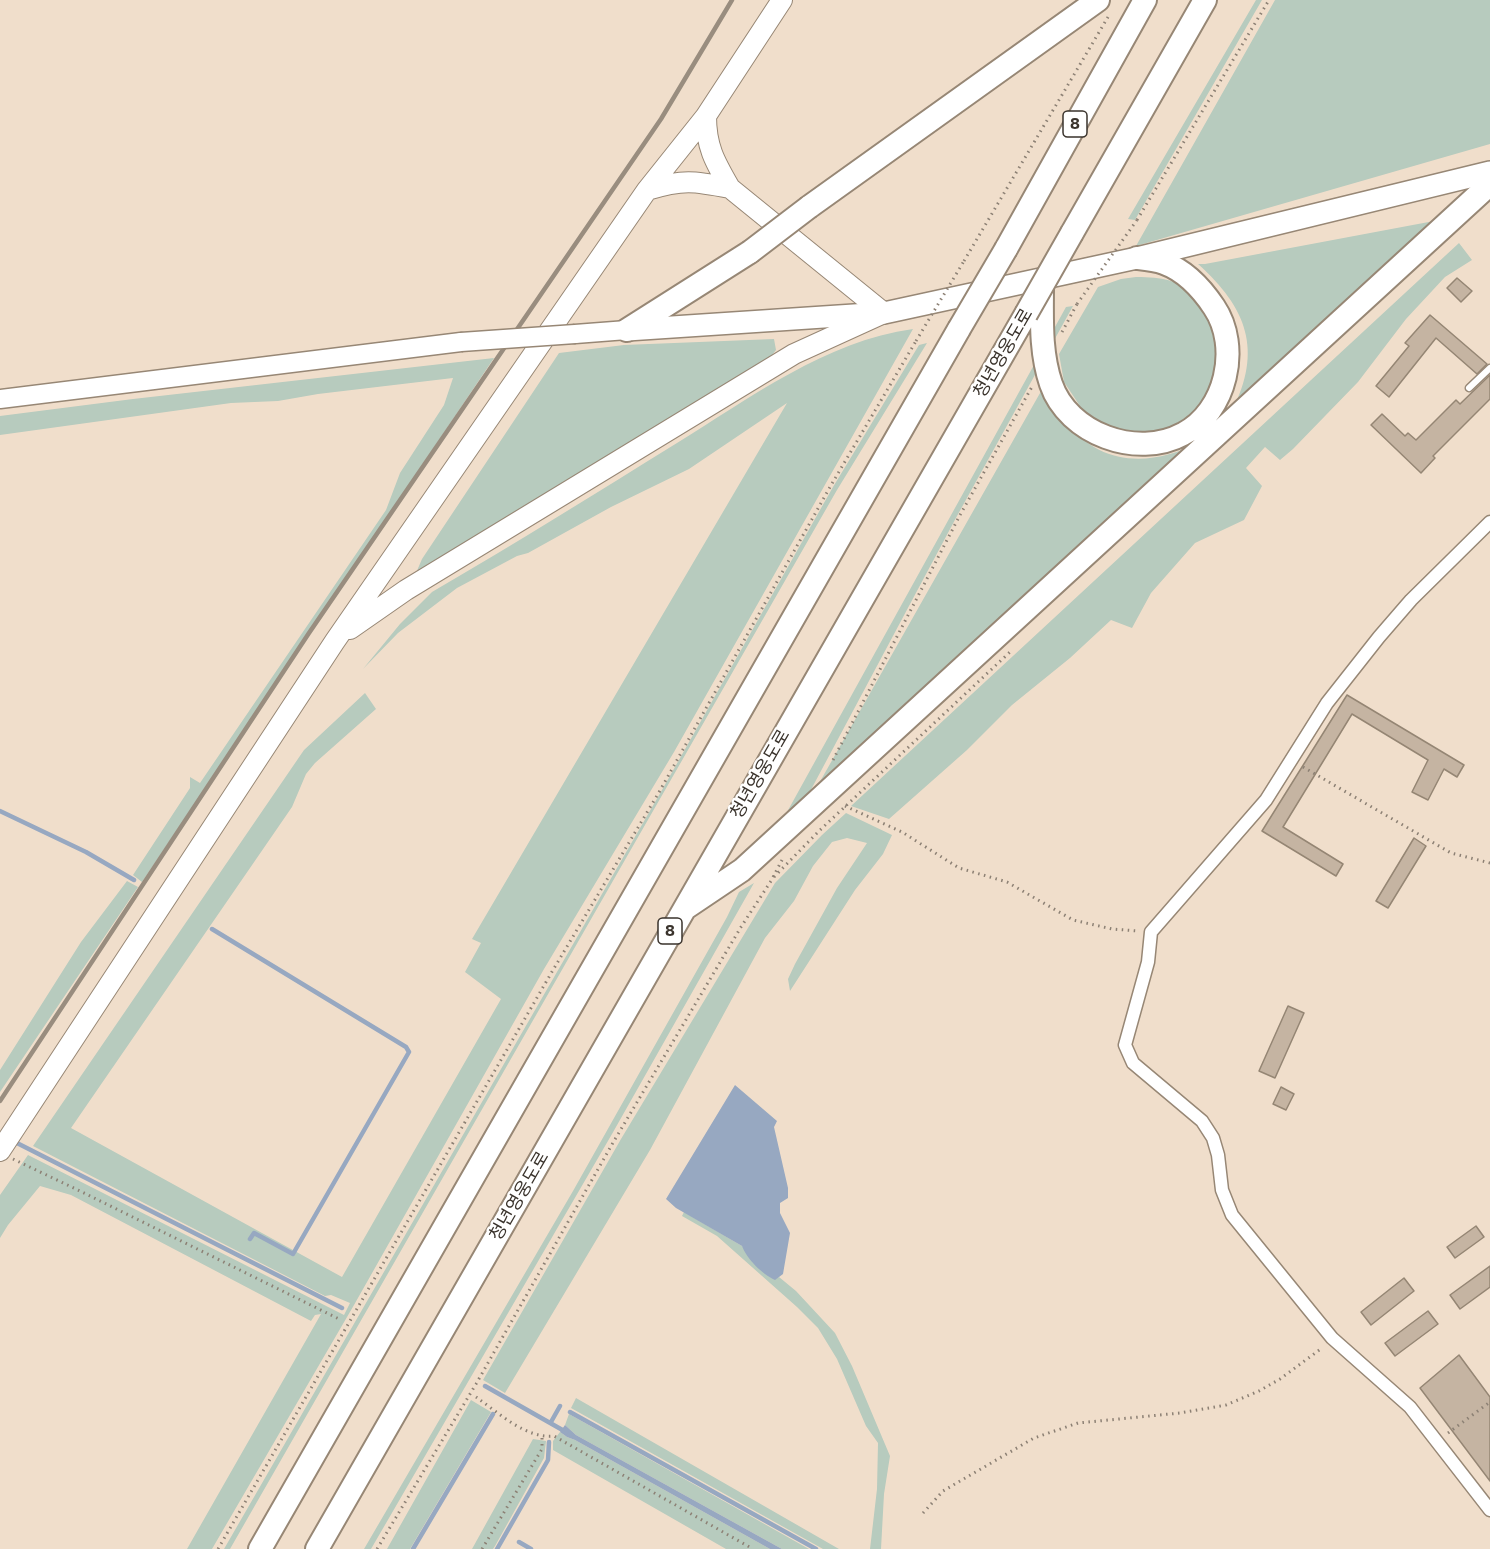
<!DOCTYPE html>
<html>
<head>
<meta charset="utf-8">
<style>
	body { margin:0 }
	canvas { display:block; background:#f0decb }
</style>
</head>
<body>
<canvas width="1490" height="1549"></canvas>
<script>
const ctx = document.querySelector('canvas').getContext('2d');
ctx.lineJoin = 'round';
function fill(path, color) { ctx.fillStyle = color; ctx.fill(path, 'evenodd'); }
function trace(path, color, width, dash) { ctx.strokeStyle = color; ctx.lineWidth = width; ctx.lineCap = dash ? 'butt' : 'round'; ctx.setLineDash(dash || []); ctx.stroke(path); }
function write(font, color, halo, rows, align = 'center') {
  ctx.font = font + ' Commissioner,"Noto Sans KR",sans-serif'; ctx.lineWidth = 4.5; ctx.setLineDash([]); ctx.textBaseline = 'middle'; ctx.strokeStyle = halo; ctx.fillStyle = color; for (const [text, x, y, turn = 0] of rows) {
    ctx.save(); ctx.translate(x, y); ctx.rotate((+turn || 0) * Math.PI / 180); ctx.textAlign = isNaN(turn) ? turn : align; if (halo) ctx.strokeText(text, 0, 0); ctx.fillText(text, 0, 0); ctx.restore();
  }
}
fill(new Path2D(`
	M1256,0h6l-127,220 -7,-1z
	M1275,0h215v144l-354,102z
	M1434,221l-202,190c31,-61 15,-103 -34,-147h7z
	M1459,243l13,17 -27,17 -39,42 -48,63 -65,67 -13,11 -15,-13 -19,21 16,18 -18,34 -49,23 -44,50 -19,35 -21,-8 -41,38 -58,47 -45,45 -78,69 -38,-13z
	M1136,277c55,0 57,17 86,58l-8,59 -35,37 -50,6 -35,-16 -12,-12 -18,-27 -5,-28 39,-67 23,-8z
	M1073,306l-116,210 -167,313 -14,3 290,-525z
	M913,329l-239,423 -130,217 -190,336 -142,244h-25l134,-235 -6,1 -4,6 -240,-126 -31,-9 -32,39 -8,13v-43l28,-40 316,160 6,-12 -19,-8 -6,1 -292,-150 271,-396 61,-57 11,16 -61,54 -9,11 -14,33 -221,321 271,149 159,-278 -36,-27 16,-29 -9,-4 315,-536 -98,66 -78,38 -83,46 -11,3 -60,32 -59,45 -35,36 37,-45 32,-32c83,-48 164,-99 245,-149 73,-45 149,-102 236,-114z
	M774,339l2,11 -10,13 -350,210 6,-14 137,-206 65,-8z
	M927,343l-90,147 -607,1059h-6l438,-759 171,-303 86,-142z
	M494,358l-352,524 -9,-7 57,-87v-11l10,6 186,-273 14,-37 44,-68 9,-27 -135,16 -40,7 -47,2 -231,32v-19l133,-17z
	M1044,386c7,11 14,24 22,35 33,46 87,46 133,21l-390,359z
	M846,813l46,22 -9,19 -28,36 -65,101 -2,-12 7,-15 42,-76 30,-45 -20,-5 -15,4 -19,24 -19,35 -29,37 -115,212 -145,243 -22,-13 138,-241 154,-256 47,-48z
	M127,881l11,6 -138,205v-22l81,-128z
	M754,883l-142,251 -241,415h-7l209,-358 154,-274 12,-25z
	M684,1212l58,34 33,33 4,-2 17,14 39,42 17,33 38,90 -6,38 -3,55h-11l7,-60 1,-46 -12,-17 -29,-67 -19,-31 -21,-21 -80,-71 -35,-20z
	M576,1398l263,151h-16l-252,-141z
	M471,1400l20,12 -81,137h-23z
	M569,1414l240,135h-27l-206,-114 -11,-10z
	M560,1432l7,5 8,3 195,109h-44l-173,-99v-9z
	M533,1439l13,2 -2,17 -49,88 -2,3h-21z`), '#b7cbbe');
fill(new Path2D(`
	M735,1085l42,36 -3,6 14,61v10l-8,5v10l10,20 -7,41 -8,6c-13,-6 -28,-21 -33,-34l-66,-38 -10,-9z
	M565,1425l11,10 206,114h-12l-195,-109 -8,-3 -7,-5z`), '#97a8c1');
trace(new Path2D(`
	M0,811l86,41 48,28
	M212,929l194,118 3,5 -116,202 -39,-21 -4,6
	M13,1141l329,167
	M485,1386l81,46
	M570,1412l246,137
	M551,1422l9,-16
	M519,1542l12,7
	M413,1549l80,-135
	M497,1549l51,-89 1,-18`), '#97a8c1', 4.5);
const building = new Path2D(`
	M1457,278l15,13 -11,11 -14,-14z
	M1430,315l57,49 -10,10 -41,-36 -47,59 -13,-11 33,-40 -4,-3z
	M1490,375v24l-57,57 2,2 -14,15 -50,-48 11,-11 23,22 3,-3 8,7 40,-40 4,4z
	M1347,695l117,70 -7,12 -13,-8 -16,31 -16,-8 16,-32 -76,-46 -69,113 60,37 -7,12 -74,-45z
	M1414,838l12,8 -38,62 -12,-7z
	M1288,1006l16,7 -29,65 -16,-7z
	M1281,1087l13,7 -8,16 -13,-6z
	M1476,1226l8,11 -29,21 -8,-11z
	M1490,1266v21l-30,22 -10,-14z
	M1404,1278l10,13 -43,34 -10,-13z
	M1428,1311l10,13 -43,32 -10,-13z
	M1459,1355l31,42v84l-70,-93z`);
fill(building, '#c5b4a2');
trace(building, '#958674', 1.5);
const service = new Path2D(`
	M1469,388l21,-20`);
const minor = new Path2D(`
	M1490,522l-79,78 -32,37 -52,66 -61,97 -115,132 -3,30 -23,83 8,18 69,58 11,17 5,17 4,35 10,25 100,123 78,69 80,103`);
const secondary = new Path2D(`
	M575,334l52,-4
	M0,399l461,-57`);
const primary = new Path2D(`
	M647,190c36,-11 47,-9 83,-2
	M350,629l56,-39 388,-236 90,-41 -154,-125c-15,-26 -24,-41 -24,-72
	M0,1151l335,-510 312,-451 59,-74 76,-116`);
const trunk = new Path2D(`
	M627,330l257,-17 253,-55 353,-86`);
const motorway = new Path2D(`
	M809,207l289,-207
	M1072,233l133,-233
	M1006,249l139,-249
	M1042,285c0,33 -2,67 9,99 17,50 86,75 132,50 43,-22 58,-87 31,-127 -12,-18 -28,-36 -50,-44 -8,-3 -18,-4 -27,-5
	M627,330l123,-78
	M687,907l55,-37 748,-686
	M260,1549l699,-1220
	M317,1549l709,-1235`);
trace(service, '#978775', 9);
trace(minor, '#978775', 15);
trace(secondary, '#978775', 21);
trace(primary, '#978775', 22);
trace(trunk, '#978775', 24);
trace(motorway, '#978775', 26);
trace(new Path2D(`
	M1137,220l132,-220
	M964,261l144,-244
	M1062,332l15,-28
	M833,760l127,-245 73,-130
	M1303,767l148,86 39,10
	M845,806l57,26 57,36 48,14 66,38 39,9 26,2
	M774,877l45,-46 191,-179
	M13,1159l67,32 259,128
	M476,1397c23,16 50,42 78,39l199,113
	M1448,1433l42,-31
	M923,1513l20,-22 91,-53 44,-15 102,-10 46,-8 33,-14 21,-12 42,-31
	M218,1549l335,-579 105,-176 172,-307 86,-146
	M377,1549l99,-165 138,-243 127,-214 30,-46 11,-21
	M482,1549l60,-100v-12`), '#8c8074', 3, [1.5, 4.5]);
trace(service, '#fff', 6);
trace(minor, '#fff', 12);
trace(secondary, '#fff', 18);
trace(primary, '#fff', 20);
trace(trunk, '#fff', 21);
trace(motorway, '#fff', 22);
trace(new Path2D(`
	M0,1101l309,-468 352,-514 71,-119`), '#998d7f', 4.5);
const secondaryBridge = new Path2D(`
	M461,342l114,-8`);
const motorwayBridge = new Path2D(`
	M750,252l59,-45
	M1026,314l46,-81
	M959,329l47,-80`);
trace(secondaryBridge, '#978775', 21, []);
trace(motorwayBridge, '#978775', 26, []);
trace(new Path2D(`
	M1077,304l60,-84
	M916,341l48,-80`), '#8c8074', 3, [1.5, 4.5]);
trace(secondaryBridge, '#fff', 18);
trace(motorwayBridge, '#fff', 22);
for (const [x, y, w] of [
	[1075,124,24],
	[670,931,24]
]) { const box = new Path2D(); box.roundRect(x - w / 2, y - 13, w, 26, 4.5); ctx.fillStyle = '#fff'; ctx.fill(box); trace(box, '#3a332c', 1.5); }
write('bold 16px', '#3a332c', null, [
	["8",1075,124],
	["8",670,931]
]);
write('18px', '#3a332c', '#fff', [
	["청년영웅도로",1003,353,-60],
	["청년영웅도로",760,774,-60],
	["청년영웅도로",519,1196,-60]
]);
</script>
</body>
</html>
